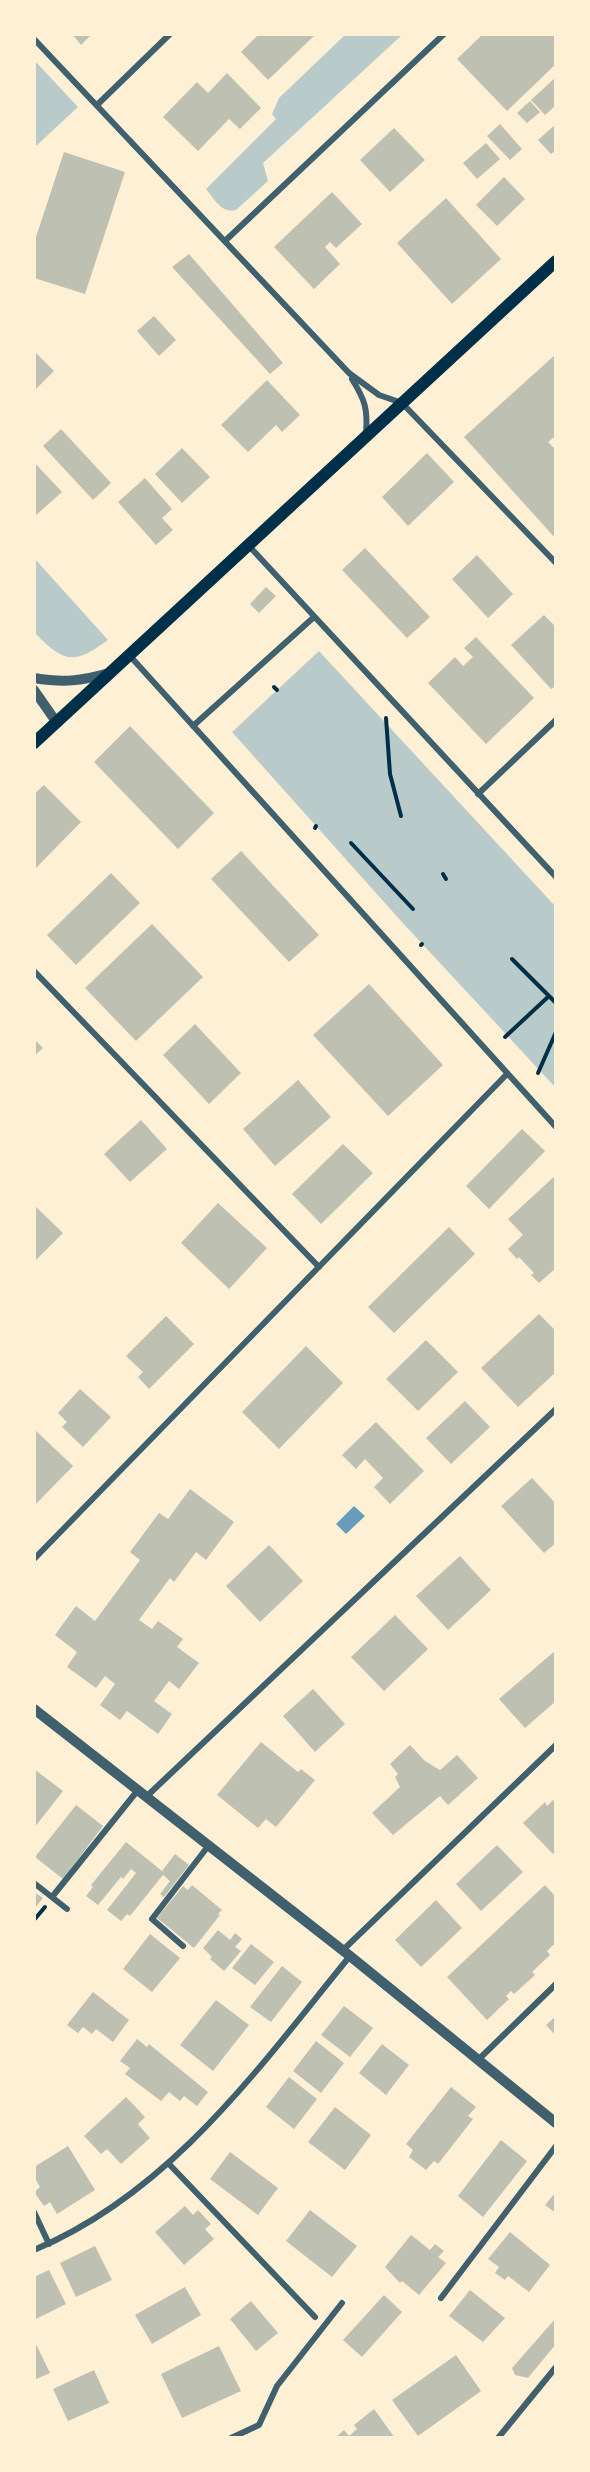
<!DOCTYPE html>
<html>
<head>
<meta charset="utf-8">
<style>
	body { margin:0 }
	#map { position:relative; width:590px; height:2472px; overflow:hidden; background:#fdf0d5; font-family:"PT Sans Narrow",sans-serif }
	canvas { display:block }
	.frame { position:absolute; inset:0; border:36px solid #fdf0d5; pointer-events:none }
</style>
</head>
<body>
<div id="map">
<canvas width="590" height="2472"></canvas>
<div class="frame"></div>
</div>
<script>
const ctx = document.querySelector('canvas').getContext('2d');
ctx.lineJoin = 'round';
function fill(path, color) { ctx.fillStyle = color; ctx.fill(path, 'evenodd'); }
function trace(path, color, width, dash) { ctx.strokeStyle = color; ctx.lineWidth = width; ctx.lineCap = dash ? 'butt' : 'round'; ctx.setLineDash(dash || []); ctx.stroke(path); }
fill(new Path2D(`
	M345,35h57l-139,128 5,18 -32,29c-14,4 -22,-11 -30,-21l70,-70 -4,-5 7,-16z
	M35,61l43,46 -43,40z
	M35,559l73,81c-34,25 -44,23 -73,-7z
	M319,651l236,255v181l-154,-166 -169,-189z`), '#b9caca');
fill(new Path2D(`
	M354,1506l11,10 -19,18 -10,-10z`), '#669bbc');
fill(new Path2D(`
	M72,34h20l-11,11z
	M259,34h57l-48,46 -27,-28z
	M483,34h73v30l-49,47 -50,-52z
	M227,73l34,35 -21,21 -11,-10 -31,32 -35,-34 34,-35 11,11z
	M556,77v28l-11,10 -14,-15z
	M530,101l10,11 -13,11 -10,-10z
	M500,124l22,25 -12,11 -23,-24z
	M556,124v26l-5,4 -13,-14z
	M394,128l31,32 -35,32 -30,-32z
	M486,143l14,16 -23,20 -14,-16z
	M64,152l61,20 -40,122 -51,-16v-35z
	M504,177l21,22 -28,27 -21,-21z
	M332,192l30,32 -26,24 -6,-6 -5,5 15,17 -26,25 -40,-42z
	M446,198l55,61 -49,45 -55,-61z
	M189,254l94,109 -13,11 -98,-107z
	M154,316l22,24 -17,16 -22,-25z
	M34,351l20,20 -20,20z
	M556,354v82l-8,6 8,8v89l-92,-102z
	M267,380l33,35 -18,17 -6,-7 -28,27 -27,-27z
	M61,429l50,54 -18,17 -50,-54z
	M182,448l28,29 -28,26 -27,-29z
	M427,453l27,29 -46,44 -26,-29z
	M34,462l28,30 -28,25z
	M145,478l27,31 -10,9 11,12 -17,15 -38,-43z
	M365,548l65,69 -23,21 -65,-68z
	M477,555l36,39 -25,24 -36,-39z
	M266,587l10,9 -17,17 -9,-9z
	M544,615l12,12v59l-5,3 -40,-44z
	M476,637l58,61 -48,46 -58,-61 27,-26 8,9 10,-9 -9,-9z
	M130,726l84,87 -36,36 -84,-87z
	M44,785l37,37 -47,48v-76z
	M241,851l78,84 -30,27 -78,-83z
	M111,873l29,30 -64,62 -29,-30z
	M152,924l51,53 -67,64 -51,-53z
	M369,984l74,81 -55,51 -75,-81z
	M195,1024l46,49 -32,31 -46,-49z
	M34,1039l9,9 -9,8z
	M298,1080l33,37 -56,49 -32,-37z
	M141,1120l26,29 -37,33 -26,-28z
	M522,1129l23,22 -56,58 -23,-23z
	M343,1144l30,29 -52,51 -29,-30z
	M556,1175v93l-17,15 -8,-8 3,-2 -15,-16 -2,2 -9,-10 15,-14 -15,-16z
	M218,1203l49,45 -38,41 -48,-46z
	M34,1205l29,28 -29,29z
	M449,1227l26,27 -81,79 -26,-26z
	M539,1314l17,17v41l-38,35 -37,-39z
	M166,1316l28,28 -45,45 -11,-12 5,-5 -17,-16z
	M426,1340l32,32 -40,39 -32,-32z
	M306,1346l37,37 -64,66 -37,-37z
	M80,1389l31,28 -28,30 -21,-20 5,-5 -9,-9z
	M465,1401l25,26 -39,37 -25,-26z
	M376,1422l48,49 -34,33 -16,-17 9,-9 -18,-19 -9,10 -14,-14z
	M34,1429l39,37 -39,40z
	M532,1478l24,26v39l-12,10 -43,-47z
	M190,1489l44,33 -28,38 -10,-8 -22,30 -4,-4 -31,42 13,9 6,-8 25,18 -6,8 22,16 -20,26 -10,-8 -15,20 18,13 -14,20 -31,-23 -7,9 -20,-15 15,-21 -10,-8 -9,12 -29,-21 10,-15 -22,-17 21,-29 19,15 45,-61 -10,-8 29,-39 9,6z
	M269,1545l34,36 -43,41 -34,-36z
	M460,1556l31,34 -43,40 -32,-34z
	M395,1615l33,34 -44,42 -33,-34z
	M556,1650v51l-31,27 -26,-29z
	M313,1689l32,35 -30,28 -32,-36z
	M261,1742l37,30 3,-3 14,11 -39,47 -10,-8 -8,9 -41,-33z
	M410,1745l15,16 15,9 17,-15 21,23 -30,27 -8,-9 -47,39 -21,-22 28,-26 -5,-10 3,-3 -8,-10z
	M34,1769l29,22 -29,37z
	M553,1800l3,2v49l-3,3 -30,-31 22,-21 2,4z
	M76,1805l27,21 -40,53 -28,-22z
	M126,1842l36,29 13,-17 14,11 -25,32 -4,-3 10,-13 -7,-6 -33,41 -3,-2 -6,7 -14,-11 29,-37 -5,-4 -8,10 -2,-2 -23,28 -12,-9 7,-9 -2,-2z
	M497,1845l26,27 -42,39 -25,-27z
	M192,1885l30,25 -4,4 2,1 -26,33 -37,-30 26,-32 5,4z
	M545,1885l11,12v51l-3,-3 -6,6 3,4 -18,17 3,3 -21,19 -3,-3 -5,5 3,3 -22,21 -40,-43z
	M34,1892l9,6 -9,11z
	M436,1900l26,28 -41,39 -26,-27z
	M218,1930l12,10 5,-7 7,6 -7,8 6,4 -17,20 -14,-12 2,-2 -9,-9z
	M150,1934l30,24 -28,34 -29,-23z
	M251,1944l23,18 -19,23 -23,-17z
	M282,1966l20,16 -31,40 -21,-15z
	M93,1992l36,28 -16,22 -17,-13 -4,5 -9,-7 -5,6 -11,-8z
	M216,2000l33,25 -36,46 -33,-26z
	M344,2006l29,22 -23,29 -29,-22z
	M556,2016v20l-10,-11z
	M137,2039l10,8 2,-3 59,48 -11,14 -13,-10 -4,5 -11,-9 -8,9 -36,-27 5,-6 -10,-7z
	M316,2041l28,22 -23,30 -28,-22z
	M382,2044l27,21 -23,30 -27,-22z
	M289,2077l28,22 -23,30 -28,-22z
	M451,2087l25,20 -8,9 5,3 -35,45 -4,-3 -8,9 -17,-13 4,-7 -7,-6z
	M126,2097l19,20 -7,7 12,14 -29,26 -14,-15 -6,5 -17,-18z
	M335,2107l36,28 -26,35 -37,-28z
	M501,2140l26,21 -44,56 -25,-21z
	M68,2146l27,44 -38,24 -7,-12 -6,4 -10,-14 6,-5 -6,-10v-10z
	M230,2152l48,36 -20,27 -48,-36z
	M556,2192v21l-11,-8z
	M185,2206l8,9 5,-5 13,14 -6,5 9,10 -30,26 -29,-33z
	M310,2210l47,36 -25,31 -46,-36z
	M510,2232l40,33 -21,27 -21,-16 -3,4 -10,-7 4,-6 -11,-8z
	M411,2235l19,15 5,-6 9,7 -6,6 8,6 -27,32 -17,-14 -2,2 -15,-16z
	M95,2246l17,34 -36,17 -16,-34z
	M49,2270l17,34 -32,16v-43z
	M185,2287l16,28 -49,29 -17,-29z
	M470,2290l35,28 -22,24 -34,-26z
	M384,2295l18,17 -40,45 -19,-17z
	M251,2301l27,32 -22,18 -26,-32z
	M556,2318v26l-28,34 -13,-3 -3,-7z
	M34,2340l16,33 -16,7z
	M219,2346l22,45 -59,27 -21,-44z
	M456,2355l25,36 -63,45 -26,-36z
	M94,2370l15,33 -41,18 -15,-32z
	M374,2409l21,29h-60l9,-8 5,6 8,-7 -3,-4z`), '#bec0b2');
trace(new Path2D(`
	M274,687l3,3
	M386,718l4,56 11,42
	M315,828l1,-2
	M351,843l62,66
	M443,874l3,5
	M421,945l1,-1
	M512,959l44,44
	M505,1037l44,-41
	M538,1073l18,-41
	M34,1920l11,-13`), '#003049', 4);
trace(new Path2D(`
	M34,39l315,334 30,22 23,8 154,160
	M97,105l73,-71
	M225,241l219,-207
	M352,379c13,21 16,30 14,55
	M249,546l307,331
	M130,656l426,471
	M193,726l121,-109
	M478,794l78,-74
	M34,971l285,296
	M34,1559l473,-485
	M147,1796l409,-387
	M34,1883l33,26
	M52,1897l86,-107
	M183,1946l-31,-27 57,-74
	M343,1950l213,-205
	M478,2060l78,-76
	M169,2164l146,153
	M34,2212l15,32
	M34,2250c138,-58 225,-183 316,-294
	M441,2298l115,-152
	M231,2438l28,-13 18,-39 65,-83
	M498,2438l58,-71`), '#3f606c', 6);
trace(new Path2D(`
	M34,678c30,5 47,3 75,-5
	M34,690l23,33
	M34,1709l316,247 206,167`), '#3f606c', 10);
trace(new Path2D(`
	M34,743l522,-482`), '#003049', 12);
</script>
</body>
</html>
